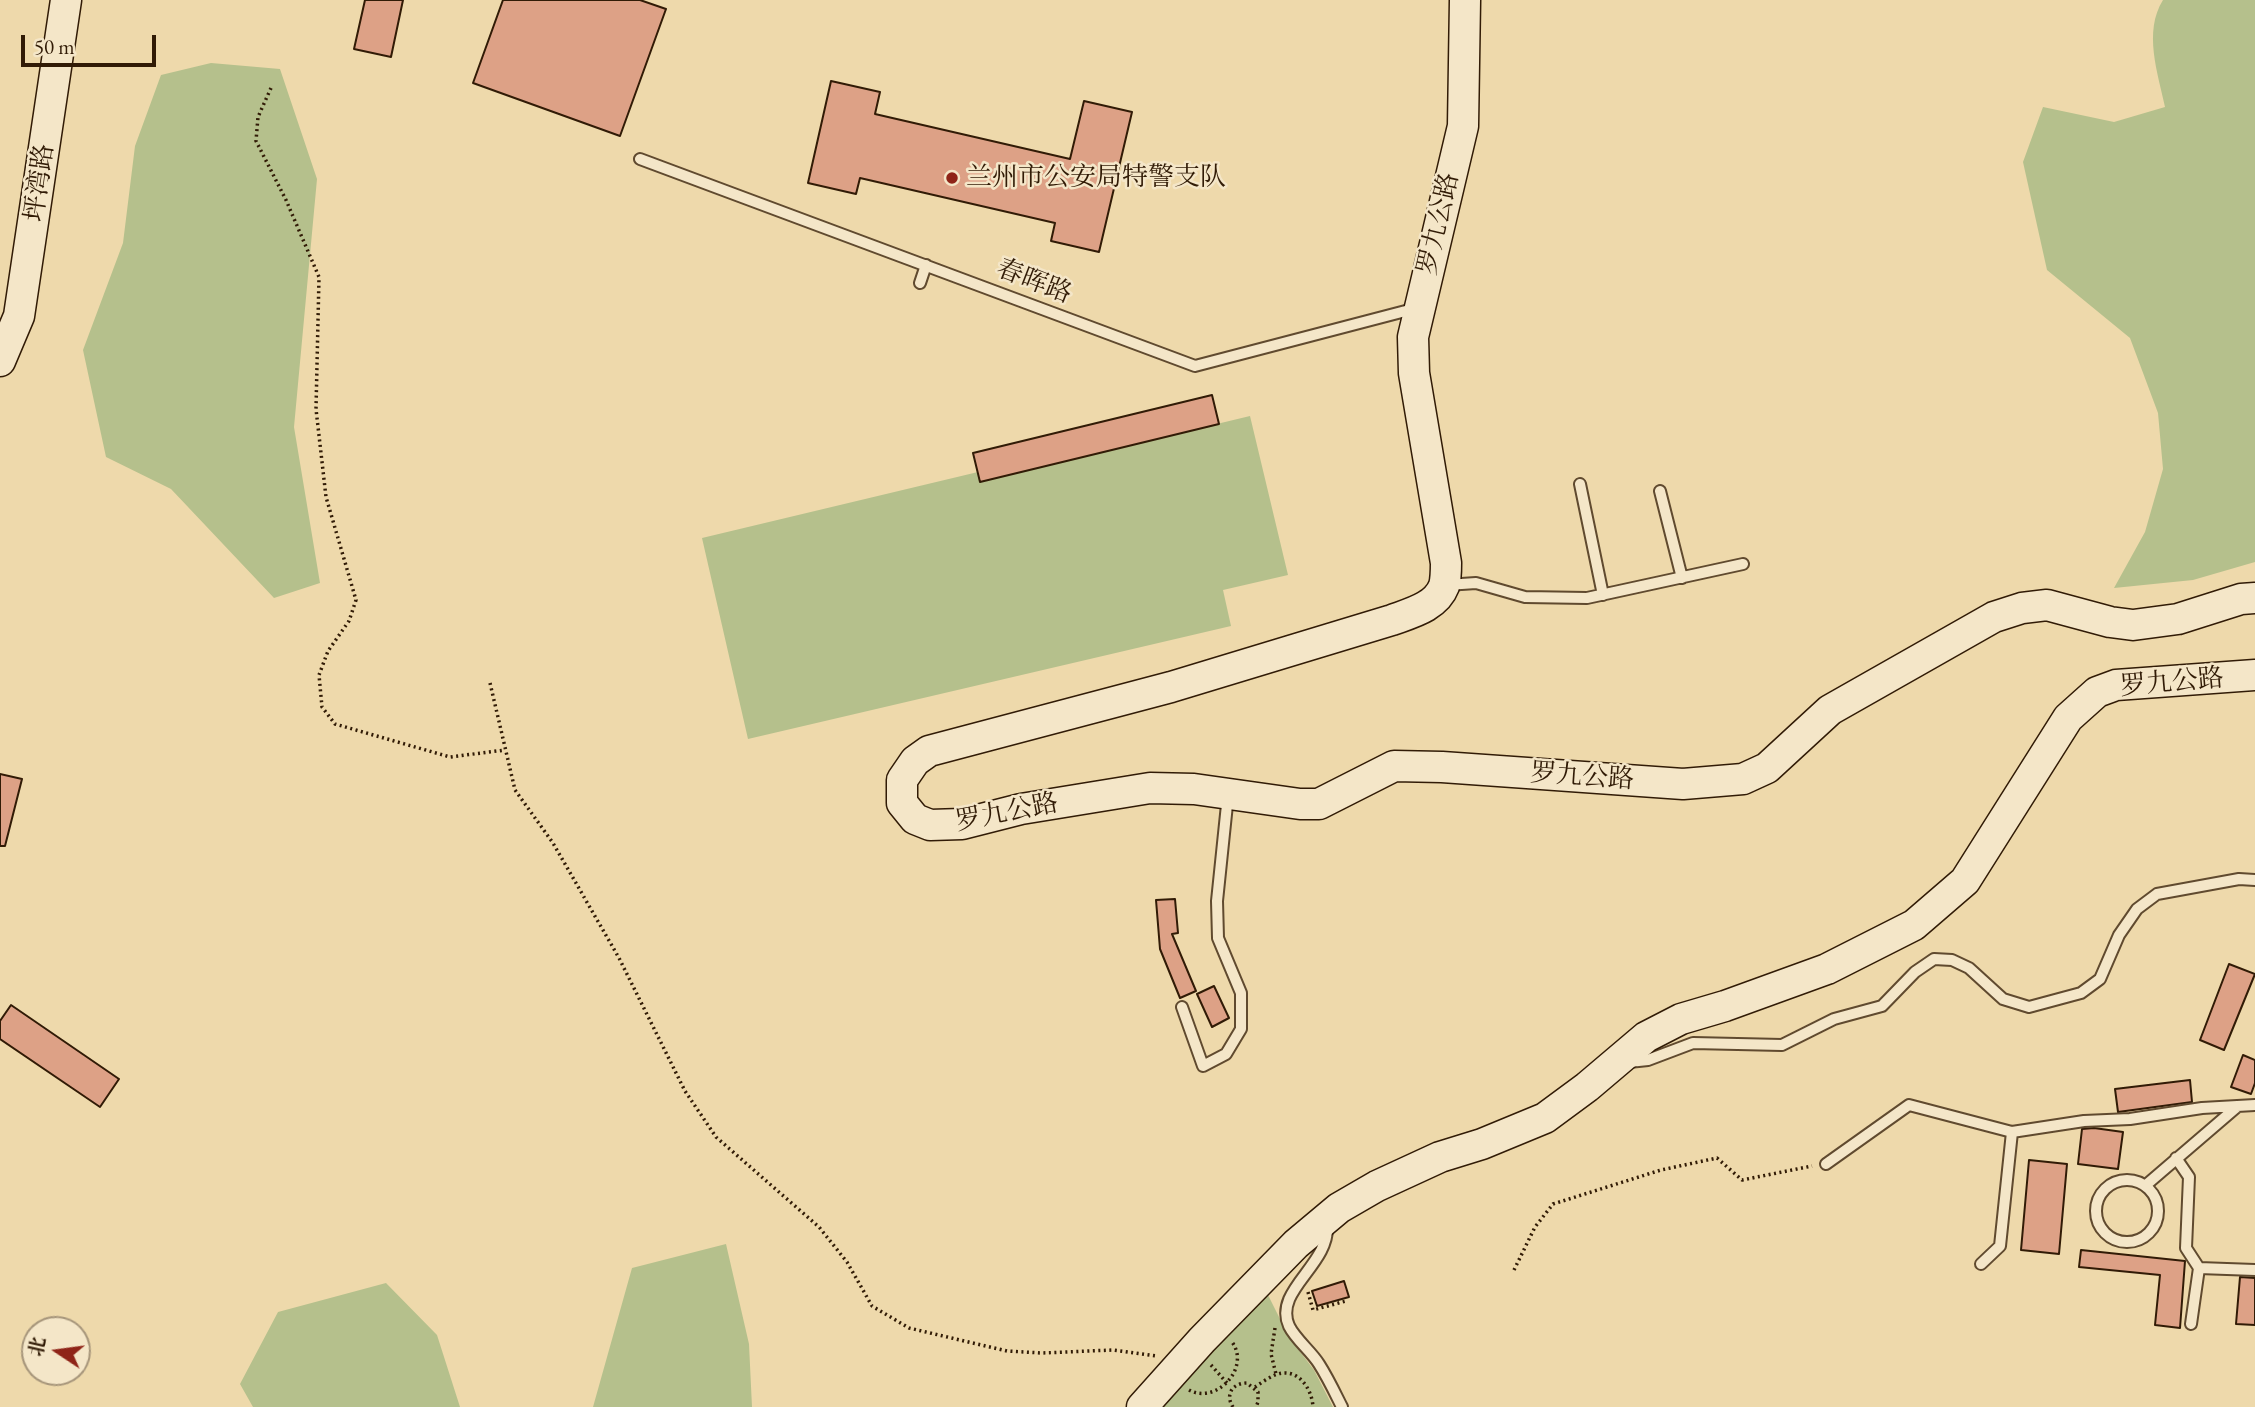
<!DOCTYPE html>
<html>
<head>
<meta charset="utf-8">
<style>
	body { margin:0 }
	#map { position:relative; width:2255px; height:1407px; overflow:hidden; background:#eed9ab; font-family:"EB Garamond","Noto Serif SC",serif }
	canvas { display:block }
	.north { position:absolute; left:21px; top:1316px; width:70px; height:70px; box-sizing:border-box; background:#f4e6c8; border:2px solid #a6957a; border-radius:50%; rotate:283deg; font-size:19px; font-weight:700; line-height:28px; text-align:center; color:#311b06 }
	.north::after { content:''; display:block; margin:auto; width:24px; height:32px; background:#8f2418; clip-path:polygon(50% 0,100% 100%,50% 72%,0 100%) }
	.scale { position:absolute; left:21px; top:35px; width:135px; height:32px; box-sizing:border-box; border:4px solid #311b06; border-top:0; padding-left:9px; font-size:21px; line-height:24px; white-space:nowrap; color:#311b06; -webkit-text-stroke:5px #f4e6c8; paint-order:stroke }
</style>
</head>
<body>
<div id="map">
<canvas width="2255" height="1407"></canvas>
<div class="north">北</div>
<div class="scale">50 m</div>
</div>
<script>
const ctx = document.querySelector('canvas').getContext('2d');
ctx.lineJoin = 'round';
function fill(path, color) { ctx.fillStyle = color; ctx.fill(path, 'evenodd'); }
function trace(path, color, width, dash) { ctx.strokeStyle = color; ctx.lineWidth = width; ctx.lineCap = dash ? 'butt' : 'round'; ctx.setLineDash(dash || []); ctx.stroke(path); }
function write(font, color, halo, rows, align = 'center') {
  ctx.font = font + ' "EB Garamond","Noto Serif SC",serif'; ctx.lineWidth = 5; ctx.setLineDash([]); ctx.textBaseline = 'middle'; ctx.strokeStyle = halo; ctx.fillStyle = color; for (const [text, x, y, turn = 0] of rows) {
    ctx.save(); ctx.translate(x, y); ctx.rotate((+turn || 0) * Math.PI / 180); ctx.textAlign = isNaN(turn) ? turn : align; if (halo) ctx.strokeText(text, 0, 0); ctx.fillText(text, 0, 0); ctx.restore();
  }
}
fill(new Path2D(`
	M2163,0h92v562l-62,18 -79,8 31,-56 18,-63 -5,-56 -28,-75 -83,-68 -24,-108 20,-55 71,15 51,-15c-7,-34 -22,-75 -2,-107z
	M211,63l69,6 37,110 -23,248 26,156 -46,15 -103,-109 -65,-32 -23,-107 40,-107 12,-97 26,-71z
	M1250,416l38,159 -65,15 8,36 -483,113 -46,-201 276,-66 2,9z
	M726,1244l23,100 3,63h-159l39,-139z
	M386,1283l51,52 23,72h-207l-13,-23 38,-72z
	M1266,1291l23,46 25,33 19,37h-170z`), '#b5c08c');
const building = new Path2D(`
	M365,0h38l-12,57 -37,-8z
	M503,0h137l26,9 -46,127 -147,-53z
	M831,81l49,11 -5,22 195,45 14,-58 48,11 -33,140 -48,-11 4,-18 -195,-45 -4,16 -48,-11z
	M1212,395l7,29 -239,58 -7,-29z
	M0,774l22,5 -17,67h-5z
	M1175,899l3,34 -6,1 24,57 -16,7 -20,-49 -4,-49z
	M2229,964l26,10 -31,76 -24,-10z
	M1214,986l15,32 -17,9 -15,-33z
	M11,1005l108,74 -19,28 -100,-68v-18z
	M2243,1055l12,5v23l-4,11 -20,-7z
	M2190,1080l2,22 -74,10 -3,-23z
	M2094,1128l29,4 -5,37 -40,-5 4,-35z
	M2029,1160l38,4 -8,90 -38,-4z
	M2081,1250l104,11 -5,67 -25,-3 5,-50 -81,-8z
	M2240,1277l15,1v47l-19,-1z
	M1344,1281l5,16 -32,9 -5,-15z`);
fill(building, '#dda186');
trace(building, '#311b06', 2);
const lane = new Path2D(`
	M640,159l555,207 222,-58
	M920,283l6,-18
	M1580,484l23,111
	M1660,491l22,87
	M1447,585l29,-2 49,14 62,1 156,-34
	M1182,1007l21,59 23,-12 15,-25v-36l-23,-55 -1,-37 11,-106
	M1629,1062l19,-2 45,-17 89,2 52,-26 48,-13 33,-34 19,-13 18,1 17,8 34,31 26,8 52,-14 19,-14 19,-44 18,-26 20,-15 82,-15 16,1
	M2176,1158l13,19 -3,71 13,20 -8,56
	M1826,1164l83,-59 103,27 72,-11 46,-2 72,-11 53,-3
	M2096 1211a31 31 0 1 1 62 0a31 31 0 1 1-62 0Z
	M2146,1185l92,-79
	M1327,1225c3,40 -54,65 -38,101 7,14 22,25 30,38 9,14 16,29 23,43
	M1981,1264l19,-18 12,-114
	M2199,1268l56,2`);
const secondary = new Path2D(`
	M1465,0l-2,126 -50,211 1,36 32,190c0,7 0,16 -2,23 -8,21 -33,27 -52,34l-221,67 -242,64 -14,10 -13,19v23l13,16 15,6 32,-1 59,-15 129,-21 44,1 106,15h19l75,-38 48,1 241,17 60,-5 24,-11 63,-58 164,-93 28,-9 25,-3 63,17 23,3 45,-6 63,-20 14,-1
	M0,361l19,-45 47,-316
	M1142,1407l60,-67 94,-96 43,-36 38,-22 63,-29 42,-13 63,-26 42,-31 59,-50 35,-18 44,-13 102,-37 87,-44 51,-44 103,-163 29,-26 19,-7 139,-10`);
trace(lane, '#604a2f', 14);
trace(secondary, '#311b06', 33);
trace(new Path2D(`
	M271,88l-13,29 -2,24 30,59 33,77 -3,132 10,88 30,103 -7,21 -21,30 -9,24 3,32 13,17 115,33 55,-7
	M490,683l25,107 38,53 66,115 66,133 31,46 103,90 28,35 25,44 37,22 98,23 35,2 71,-3 43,6
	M1514,1270l21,-43 18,-23 108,-34 56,-12 25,22 70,-14
	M1308,1292l5,18 33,-9
	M1275,1328l-4,26 5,20
	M1211,1365l16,18
	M1255,1387c6,-4 13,-9 20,-12 22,-9 37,13 38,32
	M1189,1390c27,15 62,-22 43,-48
	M1233,1407c-8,-12 -1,-24 14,-24l11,9v10l-2,5`), '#311b06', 3.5, [2, 3.5]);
trace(lane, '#f4e6c8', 10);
trace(secondary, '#f4e6c8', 30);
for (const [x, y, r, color] of [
	[952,178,7,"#8f2418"]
]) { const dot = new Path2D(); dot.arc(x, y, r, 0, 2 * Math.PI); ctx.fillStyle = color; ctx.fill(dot); trace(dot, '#f4e6c8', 2.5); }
write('26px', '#311b06', '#f4e6c8', [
	["兰州市公安局特警支队",966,178]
], 'left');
write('26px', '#311b06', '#f4e6c8', [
	["坪湾路",40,183,-82],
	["罗九公路",1439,224,-77],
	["春晖路",1034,282,21],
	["罗九公路",2172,683,-5],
	["罗九公路",1582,777,4],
	["罗九公路",1007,813,-11]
]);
</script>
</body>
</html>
